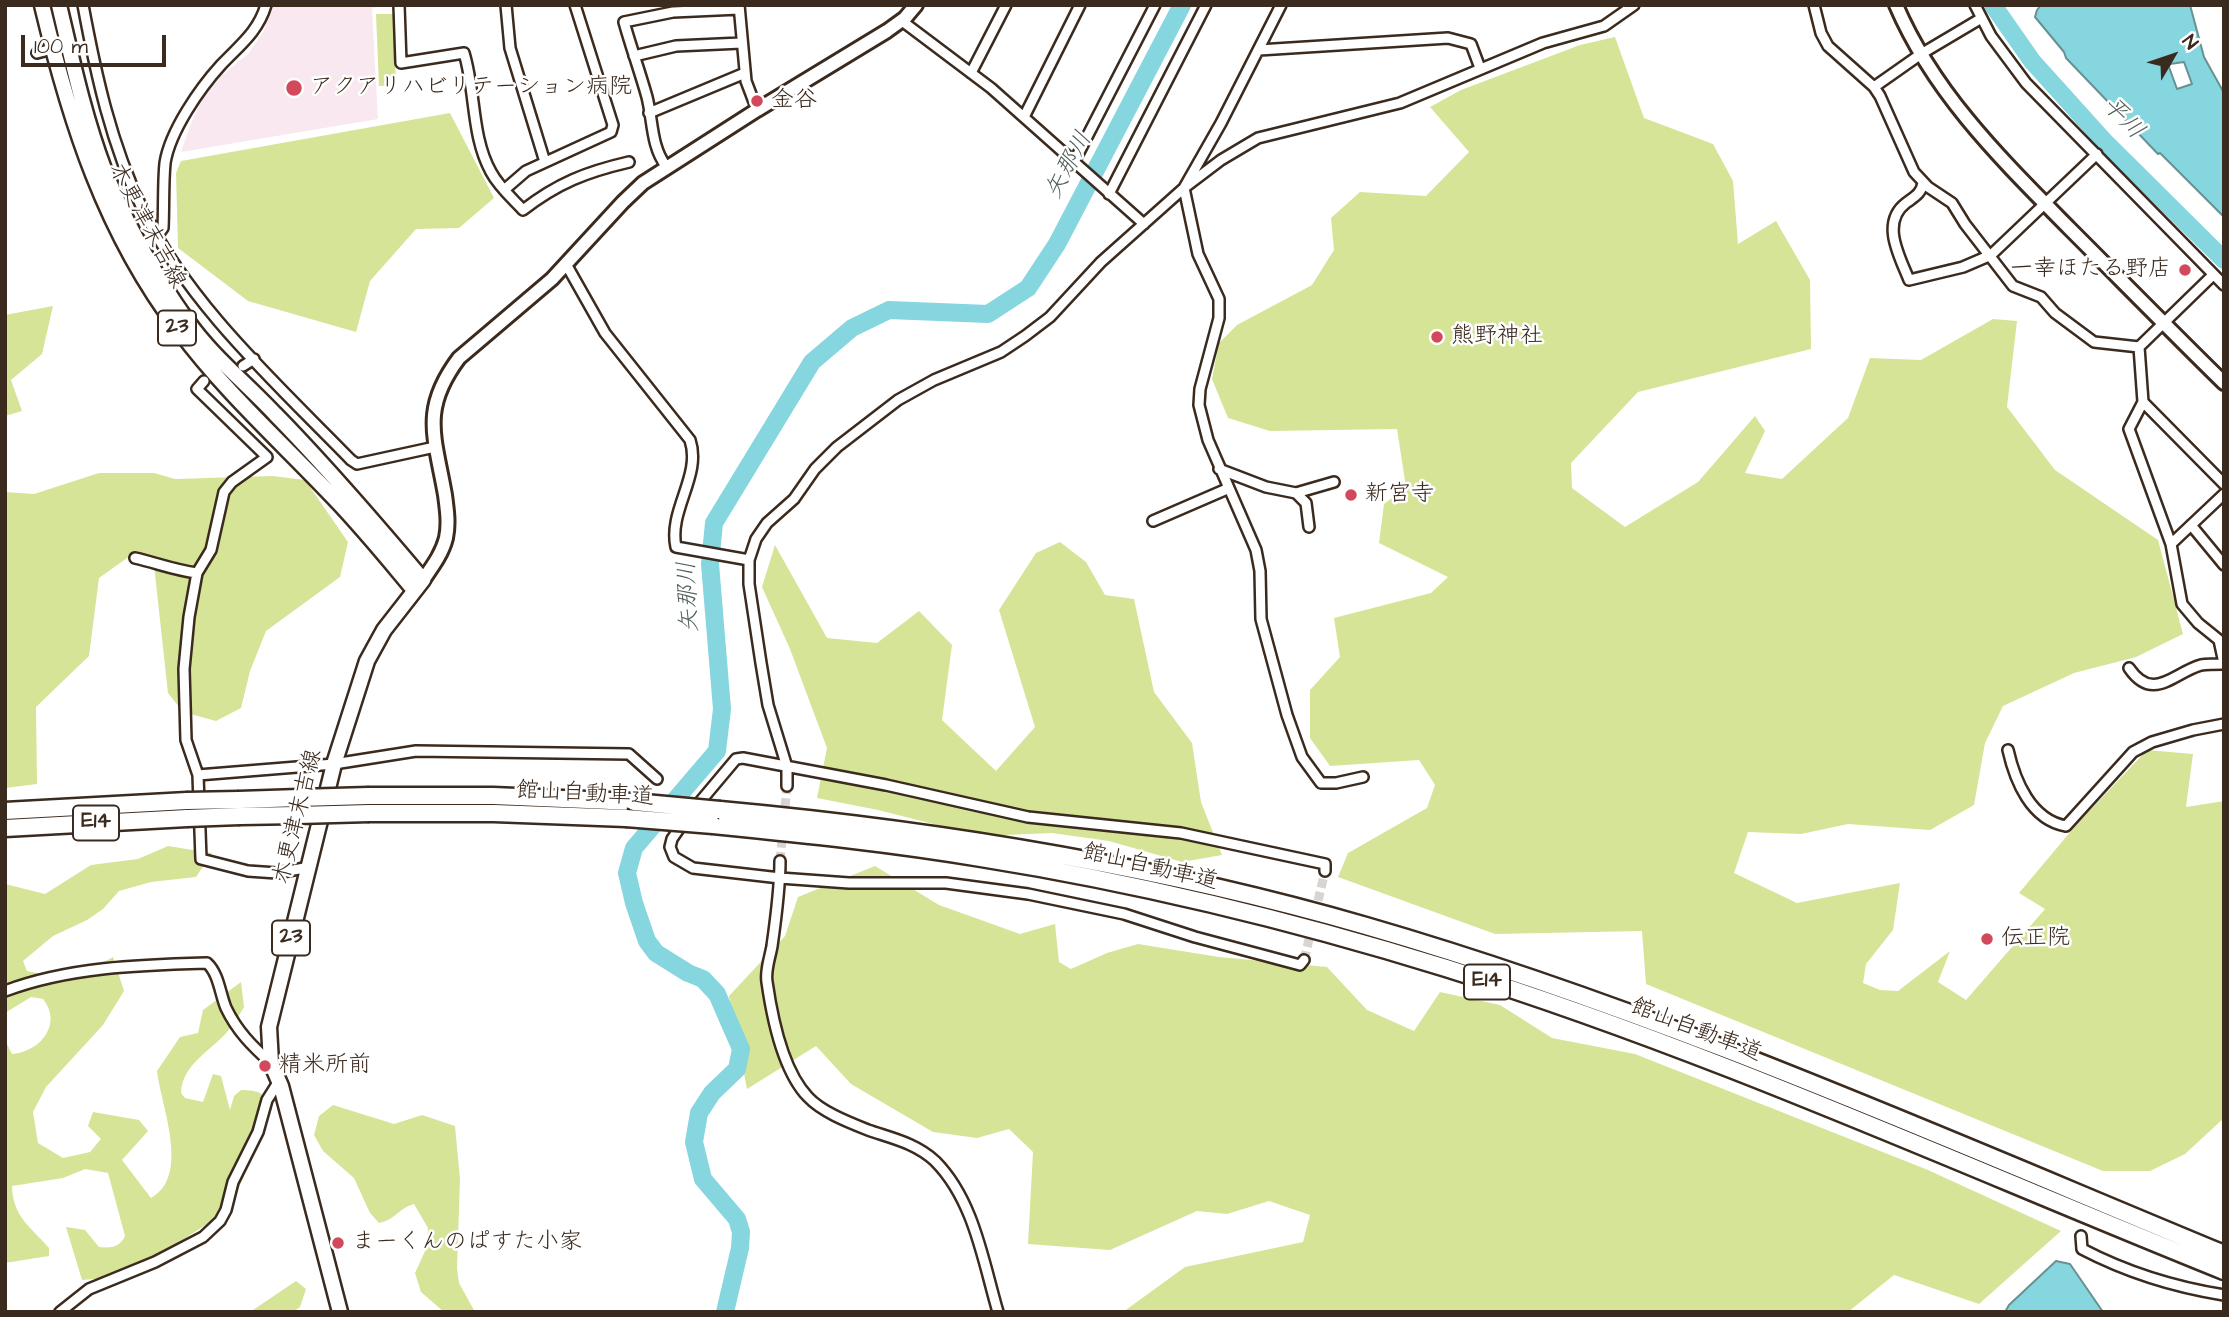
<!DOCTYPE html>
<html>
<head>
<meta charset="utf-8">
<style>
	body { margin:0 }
	#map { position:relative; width:2229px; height:1317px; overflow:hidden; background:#fff; font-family:"Architects Daughter",sans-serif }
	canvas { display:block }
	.frame { position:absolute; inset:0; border:7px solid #3b2a1e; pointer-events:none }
	.north { position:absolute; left:2138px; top:21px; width:70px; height:70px; -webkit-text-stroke:5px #fff; paint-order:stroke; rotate:51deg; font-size:19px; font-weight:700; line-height:28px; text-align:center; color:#3b2a1e }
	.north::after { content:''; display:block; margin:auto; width:24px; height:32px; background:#3b2a1e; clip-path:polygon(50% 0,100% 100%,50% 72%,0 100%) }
	.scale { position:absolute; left:21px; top:35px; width:145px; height:32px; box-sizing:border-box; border:4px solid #3b2a1e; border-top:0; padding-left:9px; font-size:21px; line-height:24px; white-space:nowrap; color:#3b2a1e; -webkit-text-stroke:5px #fff; paint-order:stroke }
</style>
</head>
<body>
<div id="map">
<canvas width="2229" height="1317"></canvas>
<div class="frame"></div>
<div class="north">N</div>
<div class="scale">100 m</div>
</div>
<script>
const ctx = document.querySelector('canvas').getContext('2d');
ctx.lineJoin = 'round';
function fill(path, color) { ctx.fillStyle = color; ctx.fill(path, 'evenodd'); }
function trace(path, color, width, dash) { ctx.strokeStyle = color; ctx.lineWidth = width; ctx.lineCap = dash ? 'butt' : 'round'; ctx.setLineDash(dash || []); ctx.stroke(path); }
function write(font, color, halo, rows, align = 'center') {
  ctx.font = font + ' "Architects Daughter","Klee One",sans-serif'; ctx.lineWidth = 5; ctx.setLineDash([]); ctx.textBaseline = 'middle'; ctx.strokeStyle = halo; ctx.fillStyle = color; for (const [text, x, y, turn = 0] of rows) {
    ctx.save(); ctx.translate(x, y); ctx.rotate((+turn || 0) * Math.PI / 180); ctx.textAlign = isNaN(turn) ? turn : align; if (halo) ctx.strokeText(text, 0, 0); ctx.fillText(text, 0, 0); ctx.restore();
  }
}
fill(new Path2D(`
	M271,5h109l-8,4 6,110 -197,33 9,-26 12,-27 18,-22 28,-23 16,-23z`), '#f9e8ef');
fill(new Path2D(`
	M376,14h17l3,71 -17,1z
	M1615,37l29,81 69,26 20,37 5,63 38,-23 34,59 1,69 -173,43 -67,71 1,25 53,39 73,-45 57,-66 10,15 -20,42 37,6 66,-61 22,-60 51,2 72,-41 24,2 -10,86 48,63 103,70 25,94 -47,23 -62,16 -71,33 -18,37 -11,62 -44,25 -82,-6 -47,10 -53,-2 -14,41 63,30 103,-20 -7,47 -27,34 -3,19 17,7 18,1 52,-40 -12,31 28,18 79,-91 -26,-16 58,-69 70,-74 46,4 -7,53 38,-6v317l-39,36 -35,17h-47l-457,-187 -4,-53 -147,3 -157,-57 10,-24 79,-45 8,-23 -16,-25 -89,6 -20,-28v-48l30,-33 -6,-39 97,-25 17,-16 -69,-34 5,-39 22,-17 -9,-58 -127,2 -42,-13 -16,-39 7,-36 18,-18 75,-40 22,-35 -3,-32 29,-26 66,4 43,-44 -39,-45 31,-17 119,-45z
	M450,113l44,85 -35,30 -43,1 -46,52 -14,51 -108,-31 -70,-53 -2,-75 5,-12z
	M53,306l-11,48 -31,26 11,31 -17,5v-101z
	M99,473h55l21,6 98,-3 32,4 43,62 -8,35 -74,54 -16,40 -9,37 -25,13 -33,-9 -15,-19 -14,-128 -20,-12 -35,25 -10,78 -53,51 1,77 -32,4v-296l29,2z
	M1060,542l26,20 19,33 29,4 20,93 38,51 9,59 21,53 -40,7 -73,-21 -57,-8 -71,3 -103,-26 -61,-12 10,-50 -37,-99 -28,-62 13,-42 52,93 50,5 42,-32 33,34 -10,75 54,51 39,-44 -36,-117 37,-57z
	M168,846l44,7 -16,24 -45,5 -32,9 -16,18 -16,11 -34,16 -30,25 4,10 46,9 40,-23 11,34 -21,34 -57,62 -13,25 5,31 25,15 27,-6 11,-13 -13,-13 5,-14 46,8 9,11 -26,29 29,38c40,-22 10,-92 6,-127l23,-34 18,-4 5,-23 38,-28 3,25c-5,8 -10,17 -16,24 -17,20 -46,33 -47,62l4,5 18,4 10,-28 8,2 9,34 4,-14 7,-6c18,0 24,3 31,19l-42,100 -66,43 -22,23 -60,5 -16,-53 19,3 14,17c12,1 20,1 26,-11l-17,-63 -23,-4 -22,9 -51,8c1,31 18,40 37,62v8l-44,7v-223l7,14c28,-2 51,-30 31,-55l-12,-2 -26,16v-129l40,10 46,-29 47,-6z
	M875,866l64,39 81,29 35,-10 4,38 12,7 36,-16 31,-9 81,13 108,10 40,43 47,21 26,-39 60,13 52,33 83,16 293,116 133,61 -82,73 -85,-29 -46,37h-725l62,-45 118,-25 7,-27 -41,-14 -42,13 -30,-3 -87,39 -82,-6 5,-92 -24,-23 -32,9 -44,-6 -82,-48 -35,-38 -69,43 -18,-93 56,-60 13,-39z
	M333,1105l61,19 28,-9 33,11 5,53 -3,89 2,15 16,29h-31l-23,-20 -6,-19 11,-24 2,-21 -14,-24c-17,5 -17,15 -35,19l-9,-10 -16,-35 -31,-27 -9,-16 5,-19z
	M296,1281l10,8 -6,18 -7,5h-43z`), '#d6e497');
const water = new Path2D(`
	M2041,5h149l14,52 20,36v124l-64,-64 -2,1 -92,-96 -2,-6 -29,-35 2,-7zM2184,62l8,22 -15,5 -8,-22 1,-3z
	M2056,1261l14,3 33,48h-98l4,-7z`);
fill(water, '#85d6df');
trace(water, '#679192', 2);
trace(new Path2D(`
	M1993,5l39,56 73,81 119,118
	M725,1312l15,-64 1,-16 -4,-13 -34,-40 -9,-37 5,-29 13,-20 25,-24 4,-20 -24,-55 -14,-15 -15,-6 -32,-20 -9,-12 -13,-38 -7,-30 7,-25 83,-97 5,-42 -12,-145 4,-41 98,-161 40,-34 37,-18 99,4 40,-26 29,-44 125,-239`), '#85d6df', 18);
trace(new Path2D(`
	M780,861l7,-75
	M1315,914l10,-43
	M1304,960l8,-33`), '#d8d4d2', 9, [9, 4.5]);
const street = new Path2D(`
	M83,5c13,70 28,139 59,203 46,96 136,177 209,252l6,4 78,-17
	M399,5l2,58 63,-10c12,39 7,83 27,119 8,15 21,26 32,38 35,-27 63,-38 106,-48
	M506,5l4,43 35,114
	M739,5l7,76 11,29
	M1281,5l-60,118 -37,65 14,66 21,45v19l-19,71 -1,16 9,35 48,110 4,21 1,48 26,96 15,42 19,26h15l27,-6
	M1814,5l7,28 7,13 46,41 6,9 34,76 14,15 24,16 13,21 48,62 28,11 14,16 39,29 45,5
	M1975,5l16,31 35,47 198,202
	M902,21l89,67 153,136
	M1259,50l189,-12 23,6 9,24
	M37,53l15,-4
	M634,56l42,-10 65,-3
	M971,73l35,-68
	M1874,87l47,-33 59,-35
	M649,113l96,-40
	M1024,117l56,-112
	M1074,162l81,-157
	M666,166c-15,-20 -13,-45 -19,-69 -7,-25 -16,-50 -23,-75l49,-10 66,-3
	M1923,183c-2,11 -9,14 -17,20 -26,20 -6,54 3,77l54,-13 28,-12 106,-101
	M504,190l22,-19 85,-39 2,-7 -38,-120
	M1109,194l97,-189
	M141,248l17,-13 5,-7c1,-21 0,-44 2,-65 5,-32 35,-75 56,-98 19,-20 37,-33 45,-60
	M566,264l39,69 85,107c12,36 -22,70 -14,107l73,13
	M2139,347l4,55 -14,27 42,115 11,60 16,19 21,17 5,23
	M2139,347l74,-72
	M243,366l11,-7
	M204,381l-7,8 70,68 -35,25 -8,10 -13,58 -14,23 -8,44 -5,52 2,71 12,35 3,84 47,12 29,2 33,-6
	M2143,402l81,82
	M1219,469l47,18 30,6 10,10 3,24
	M1296,493l38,-11
	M1153,521l74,-32
	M2191,525l33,40
	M2171,544l53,-50
	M135,558c22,5 39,12 62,15
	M2129,668c24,35 44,5 72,-3 7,-1 16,-1 23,-1
	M2008,750c7,31 23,70 58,76l67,-74 19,-10 41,-12 31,-6
	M198,775l136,-11 82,-13 213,3 28,25
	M787,786v-19l-19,-62 -7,-42 -12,-79v-24l7,-21 11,-16 27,-24 21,-30 22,-22 61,-47 36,-20 67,-28 24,-16 25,-19 51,-55 83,-74 37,-28 37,-22 142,-35 143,-60 61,-17 30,-21
	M694,809l42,-50 7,-1 143,27 142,32 153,16 144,31v7
	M683,823l-11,16 -2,8 4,10 19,11 87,10 69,5h97l82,11 96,20 71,23 105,28 4,-5
	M780,861c0,28 -4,57 -8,85 -2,12 -7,24 -5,36 5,35 16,89 41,115 14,15 40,25 60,33 23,8 48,13 67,31 39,39 48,100 63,151
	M5,991c64,-24 134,-26 202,-28 12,11 13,31 19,45 11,23 26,38 45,55
	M2081,1236l1,13c44,23 92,38 142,46
	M60,1312l29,-23 66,-27 48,-25 17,-16 6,-11 7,-28 25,-50 9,-32 12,-19`);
const secondary = new Path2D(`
	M1896,5c38,89 106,155 173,223 52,52 103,104 155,155
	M423,580c9,-13 19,-26 23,-42 3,-14 1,-28 -1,-43 -10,-58 -25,-85 14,-137l93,-79 71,-77 20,-19 114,-73 130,-79 18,-13 11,-13`);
const primary = new Path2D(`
	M42,5c28,117 63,228 137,325 45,61 103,113 155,168 28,29 54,61 80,92
	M59,5c13,55 25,111 45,164 21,54 50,105 84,153 24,34 58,61 87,92 52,53 100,109 148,166l-39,50 -17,31 -33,103 -65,263 2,36 10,23 59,226`);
const highway = new Path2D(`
	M369,796h124l141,6
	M239,800l60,-2
	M720,810c218,20 435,55 646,116 294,85 575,211 858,328
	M5,811l182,-10
	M369,813h125l132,5
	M240,816l58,-1
	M713,825c90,9 179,18 268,33 157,25 313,63 465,110 266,83 519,199 778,303
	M5,828l182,-10`);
trace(street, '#3b2a1e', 14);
trace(secondary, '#3b2a1e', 18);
trace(primary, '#3b2a1e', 19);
trace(highway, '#3b2a1e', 21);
trace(street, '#fff', 9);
trace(secondary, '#fff', 12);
trace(primary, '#fff', 14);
trace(highway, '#fff', 16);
const highwayBridge = new Path2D(`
	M299,798l70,-2
	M187,801l52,-1
	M634,802l86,8
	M298,815l71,-2
	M187,818l53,-2
	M626,818l87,7`);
trace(highwayBridge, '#3b2a1e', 21, []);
trace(highwayBridge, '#fff', 16);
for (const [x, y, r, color] of [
	[294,88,9,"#d1495b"],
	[757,101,7,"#d1495b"],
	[2185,270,7,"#d1495b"],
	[1437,337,7,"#d1495b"],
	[1351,495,7,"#d1495b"],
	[1987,939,7,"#d1495b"],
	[265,1066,7,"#d1495b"],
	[338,1243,7,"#d1495b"]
]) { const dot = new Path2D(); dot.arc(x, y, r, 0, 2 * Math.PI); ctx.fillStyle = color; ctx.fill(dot); trace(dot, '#fff', 2.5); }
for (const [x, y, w] of [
	[177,328,38],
	[96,823,46],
	[291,938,38],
	[1487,982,46]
]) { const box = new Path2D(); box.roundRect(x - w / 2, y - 17.5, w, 35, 5); ctx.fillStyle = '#fff'; ctx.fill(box); trace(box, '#3b2a1e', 2); }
write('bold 21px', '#3b2a1e', null, [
	["23",177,328],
	["E14",96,823],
	["23",291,938],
	["E14",1487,982]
]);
write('23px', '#3b2a1e', '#fff', [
	["アクアリハビリテーション病院",310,88],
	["金谷",771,101],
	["一幸ほたる野店",2171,270,"right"],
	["熊野神社",1451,337],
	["新宮寺",1365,495],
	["伝正院",2001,939],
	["精米所前",279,1066],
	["まーくんのぱすた小家",352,1243]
], 'left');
write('23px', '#3b2a1e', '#fff', [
	["木更津末吉線",146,226,62],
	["館山自動車道",585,795,3],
	["木更津末吉線",299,817,-76],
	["館山自動車道",1150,868,13],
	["館山自動車道",1696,1031,21]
]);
write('italic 24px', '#515e58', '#fff', [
	["平川",2122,119,46],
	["矢那川",1070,166,-62],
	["矢那川",690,597,-93]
]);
</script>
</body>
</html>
